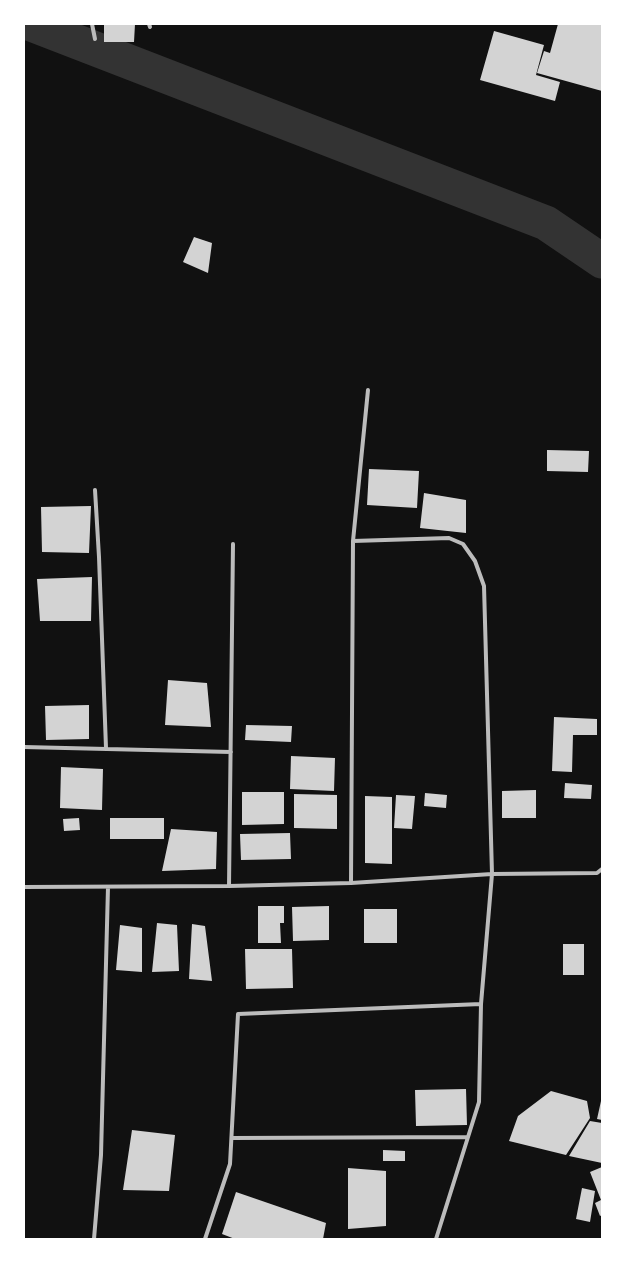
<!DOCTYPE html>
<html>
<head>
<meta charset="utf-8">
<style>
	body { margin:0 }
	#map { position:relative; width:626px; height:1263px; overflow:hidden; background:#111; font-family:"Open Sans",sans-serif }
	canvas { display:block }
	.frame { position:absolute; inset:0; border:25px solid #fff; pointer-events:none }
</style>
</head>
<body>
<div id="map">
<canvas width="626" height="1263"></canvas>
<div class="frame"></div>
</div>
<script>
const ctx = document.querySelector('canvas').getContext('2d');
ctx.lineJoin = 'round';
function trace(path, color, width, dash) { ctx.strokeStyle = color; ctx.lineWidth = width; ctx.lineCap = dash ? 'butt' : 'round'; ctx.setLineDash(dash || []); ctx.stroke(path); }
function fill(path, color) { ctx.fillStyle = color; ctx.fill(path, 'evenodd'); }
trace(new Path2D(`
	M31,24l515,199 56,38`), '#333', 35);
fill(new Path2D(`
	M104,24h31l-1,18h-30z
	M558,24h44v67l-65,-18 7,-22 6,2z
	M494,31l50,14 -8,30 24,7 -5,19 -75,-21z
	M194,237l18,6 -4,30 -25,-11z
	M547,450l42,1 -1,21 -41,-1z
	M369,469l50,2 -2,37 -50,-3z
	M424,493l42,7v33l-46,-5z
	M91,506l-2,47 -47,-1 -1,-45z
	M92,577l-1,44h-51l-3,-42z
	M168,680l39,3 4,44 -46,-2z
	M89,705v34l-43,1 -1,-34z
	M554,717l43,2v16h-24l-1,37 -20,-1z
	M246,725l46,1 -1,16 -46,-2z
	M291,756l44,2 -1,33 -44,-2z
	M61,767l42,2 -1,41 -42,-2z
	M565,783l27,2 -1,14 -27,-1z
	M536,790v28h-34v-27z
	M242,792h42v32l-42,1z
	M425,793l22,2 -1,13 -22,-2z
	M294,794l43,1v34l-43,-1z
	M396,795l19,1 -3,33 -18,-1z
	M365,796l27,1v67l-27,-1z
	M79,818l1,12 -16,1 -1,-12z
	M110,818h54v21h-54z
	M171,829l46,3 -1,37 -54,2z
	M290,833l1,26 -50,1 -1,-26z
	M258,906h26v17h-4l1,20h-23z
	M329,906v34l-36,1 -1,-34z
	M364,909h33v34h-33z
	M157,923l20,2 2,46 -27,1z
	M192,924l13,2 7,55 -23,-2z
	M120,925l22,3v44l-26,-2z
	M563,944h21v31h-21z
	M245,949h47l1,39 -47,1z
	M466,1089l1,36 -51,1 -1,-36z
	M551,1091l36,10 3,17 -24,37 -57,-14 9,-25z
	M601,1101l1,1v18l-5,-1z
	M590,1121l12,2v40l-33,-7z
	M132,1130l43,5 -6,56 -46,-1z
	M383,1150l22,1v10h-22z
	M602,1167v48l-2,1 -5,-13 6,-3 -11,-28z
	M348,1168l38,3v55l-38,3z
	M582,1188l13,3 -5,31 -14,-3z
	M236,1192l90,31 -3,16h-88l-13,-5z`), '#d3d3d3');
trace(new Path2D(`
	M92,24l3,15
	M149,24l1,3
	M95,490l4,67 7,191
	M353,541l96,-3 14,6 12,17 9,25 8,288 -11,130 -2,98 -43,137
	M24,747l207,5
	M351,883l2,-342 15,-151
	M229,886l4,-342
	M24,887l205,-1 122,-3 141,-9 105,-1 5,-4
	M232,1138l236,-1
	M94,1239l7,-84 7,-268
	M205,1239l25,-75 8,-150 243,-10`), '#bcbcbc', 4);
</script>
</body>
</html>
